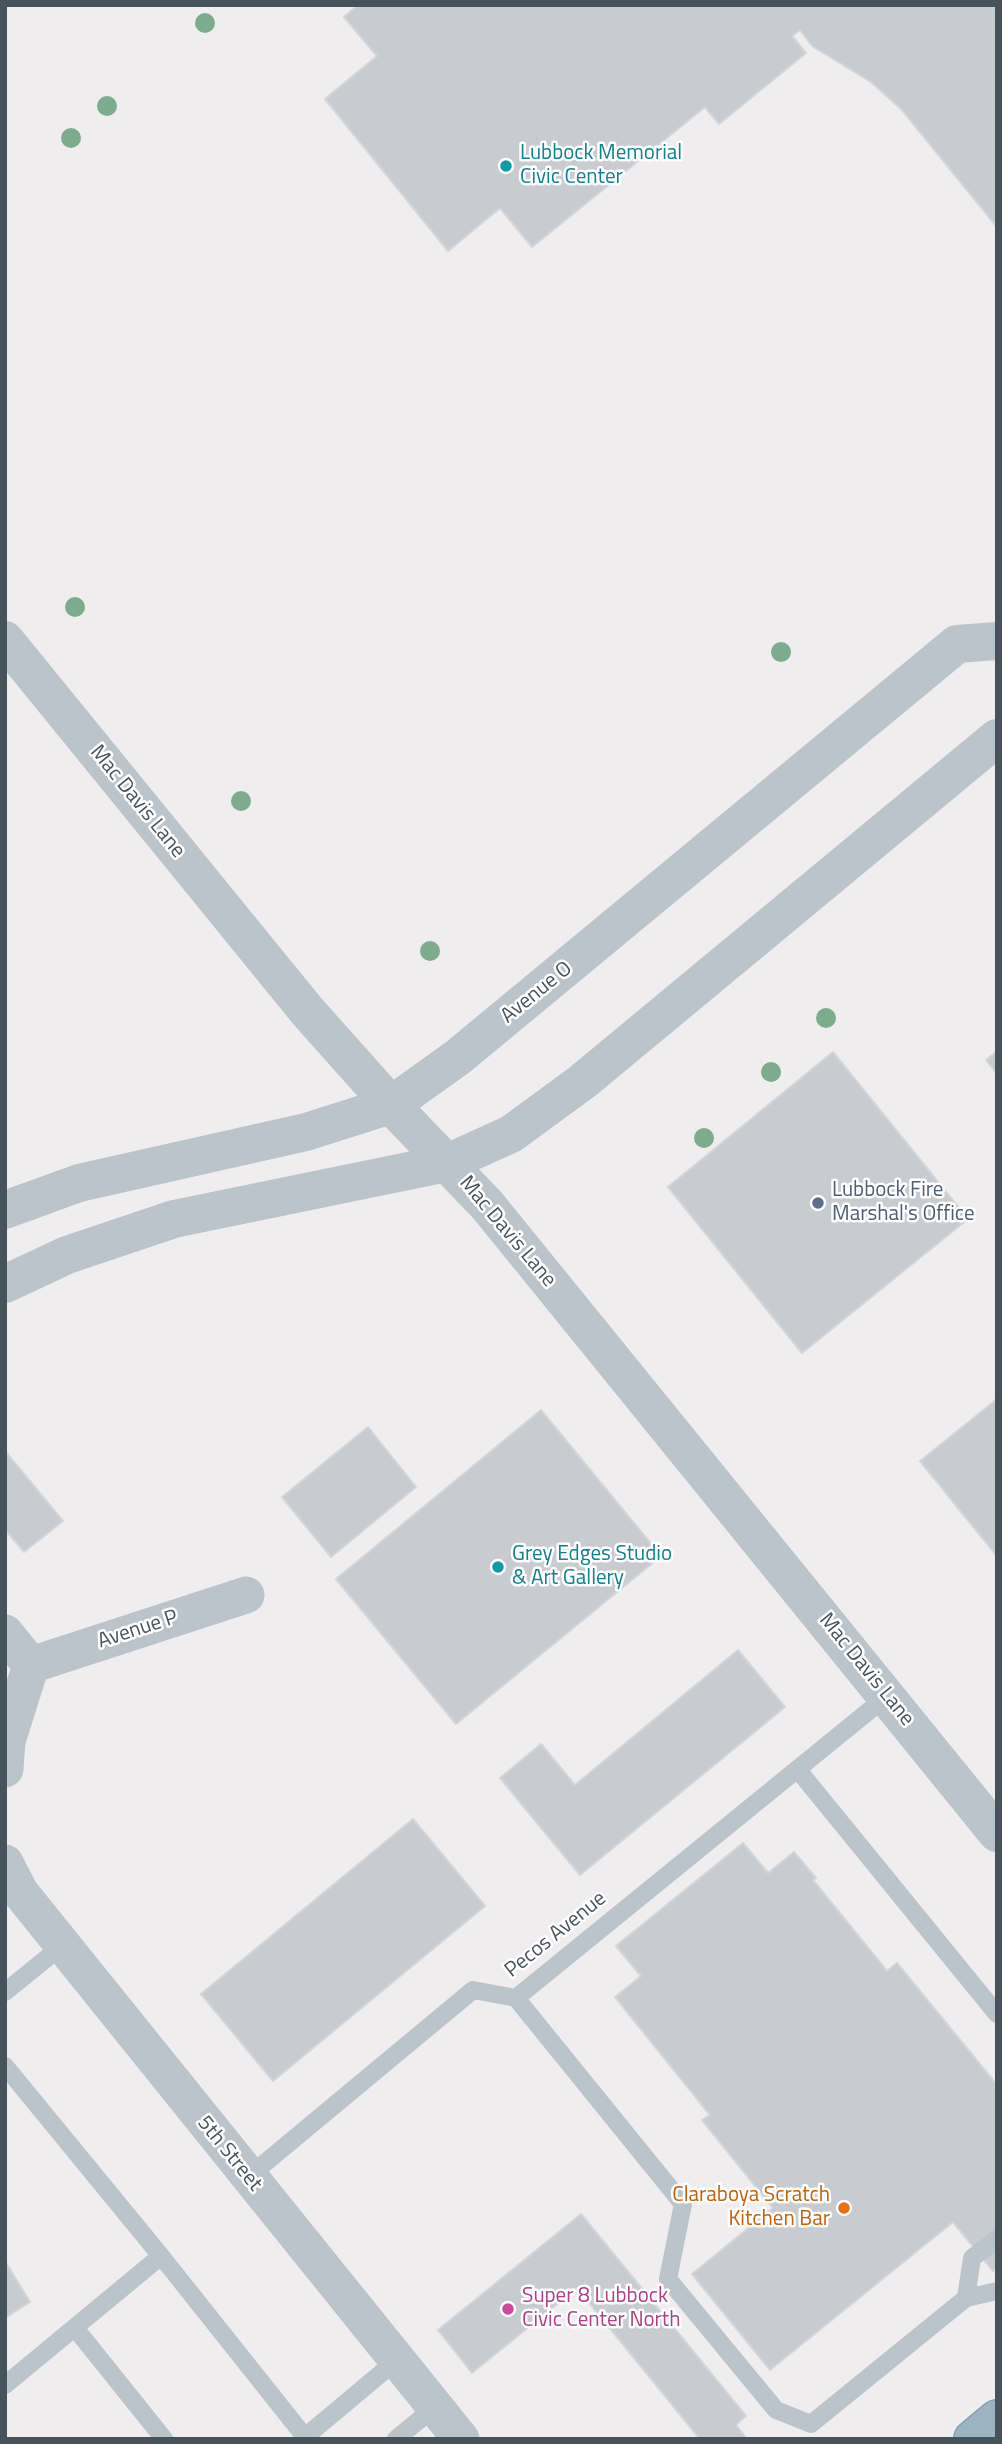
<!DOCTYPE html>
<html>
<head>
<meta charset="utf-8">
<style>
	body { margin:0 }
	#map { position:relative; width:1002px; height:2444px; overflow:hidden; background:#f0edee; font-family:"Titillium Web",sans-serif }
	canvas { display:block }
	.frame { position:absolute; inset:0; border:7px solid #47535a; pointer-events:none }
</style>
</head>
<body>
<div id="map">
<canvas width="1002" height="2444"></canvas>
<div class="frame"></div>
</div>
<script>
const ctx = document.querySelector('canvas').getContext('2d');
ctx.lineJoin = 'round';
function fill(path, color) { ctx.fillStyle = color; ctx.fill(path, 'evenodd'); }
function trace(path, color, width, dash) { ctx.strokeStyle = color; ctx.lineWidth = width; ctx.lineCap = dash ? 'butt' : 'round'; ctx.setLineDash(dash || []); ctx.stroke(path); }
function write(font, color, halo, rows, align = 'center') {
  ctx.font = font + ' "Titillium Web",sans-serif'; ctx.lineWidth = 5; ctx.setLineDash([]); ctx.textBaseline = 'middle'; ctx.strokeStyle = halo; ctx.fillStyle = color; for (const [text, x, y, turn = 0] of rows) {
    ctx.save(); ctx.translate(x, y); ctx.rotate((+turn || 0) * Math.PI / 180); ctx.textAlign = isNaN(turn) ? turn : align; if (halo) ctx.strokeText(text, 0, 0); ctx.fillText(text, 0, 0); ctx.restore();
  }
}
const building = new Path2D(`
	M358,5h639v222l-95,-117 -31,-28 -59,-36 -12,-16 -8,6 14,17 -87,71 -14,-17 -173,140 -32,-39 -52,43 -123,-152 52,-43 -33,-39z
	M997,1051v23l-11,-14z
	M833,1052l135,167 -166,134 -134,-166z
	M997,1399v157l-77,-95z
	M541,1410l120,146 -205,168 -120,-145z
	M368,1427l48,60 -85,70 -49,-60z
	M5,1451l58,70 -39,31 -19,-23z
	M738,1650l47,57 -205,168 -80,-97 41,-34 34,41z
	M413,1819l72,87 -212,175 -72,-87z
	M743,1843l25,30 26,-21 22,26 -3,2 74,91 10,-8 100,122v182l-4,4 -40,-49 -183,148 -78,-96 81,-66 -71,-88 8,-5 -95,-118 26,-21 -25,-30z
	M581,2214l165,202 -10,9 11,14h-47l-123,-151 -105,85 -34,-43z
	M5,2261l25,41 -25,16z`);
fill(building, '#c8cbd0');
trace(building, '#d2d5d9', 2);
const trunk = new Path2D(`
	M973,2439l24,-20`);
trace(trunk, '#7391a5', 40);
trace(new Path2D(`
	M798,1770l199,244
	M5,1992l58,-47
	M516,1998l167,206 -15,75 108,131 35,14 155,-126 6,-40 25,-19
	M5,2066l156,190 -156,129
	M248,2177l225,-187 43,8 370,-301
	M161,2256l144,181 92,-77
	M966,2298l31,-7
	M75,2328l89,111
	M396,2439l39,-32`), '#bac4ca', 18);
trace(new Path2D(`
	M5,1633l26,32
	M31,1665l215,-70
	M5,1769l2,-28 24,-76
	M5,1863l15,29 441,547`), '#bac4ca', 37);
trace(new Path2D(`
	M5,640l303,372 83,93 96,100 510,628
	M5,1210l74,-27 227,-51 85,-27 67,-48 499,-413 40,-3
	M5,1284l62,-29 107,-36 273,-56 64,-29 71,-52 415,-344`), '#bac4ca', 38);
trace(trunk, '#9cb3c2', 38);
ctx.fillStyle = '#7cac8d';
for (const [x, y] of [
	[205,23],
	[107,106],
	[71,138],
	[75,607],
	[781,652],
	[241,801],
	[430,951],
	[826,1018],
	[771,1072],
	[704,1138]
]) { ctx.beginPath(); ctx.arc(x, y, 10, 0, 2 * Math.PI); ctx.fill(); }
for (const [x, y, r, color] of [
	[506,166,7,"#0f9aa8"],
	[818,1203,7,"#5c6f8a"],
	[498,1567,7,"#0f9aa8"],
	[844,2208,7,"#e8710a"],
	[508,2309,7,"#d1479c"]
]) { const dot = new Path2D(); dot.arc(x, y, r, 0, 2 * Math.PI); ctx.fillStyle = color; ctx.fill(dot); trace(dot, '#fff', 2.5); }
write('21px', '#0d838f', '#fff', [
	["Lubbock Memorial",520,154],
	["Civic Center",520,178],
	["Grey Edges Studio",512,1555],
	["& Art Gallery",512,1579]
], 'left');
write('21px', '#47535a', '#fff', [
	["Mac Davis Lane",137,802,51],
	["Avenue O",537,993,-39],
	["Mac Davis Lane",507,1232,50],
	["Avenue P",138,1630,-18],
	["Mac Davis Lane",866,1670,51],
	["Pecos Avenue",556,1935,-39],
	["5th Street",229,2154,51]
]);
write('21px', '#4e5e75', '#fff', [
	["Lubbock Fire",832,1191],
	["Marshal's Office",832,1215]
], 'left');
write('21px', '#c56008', '#fff', [
	["Claraboya Scratch",830,2196],
	["Kitchen Bar",830,2220]
], 'right');
write('21px', '#b23c85', '#fff', [
	["Super 8 Lubbock",522,2297],
	["Civic Center North",522,2321]
], 'left');
</script>
</body>
</html>
